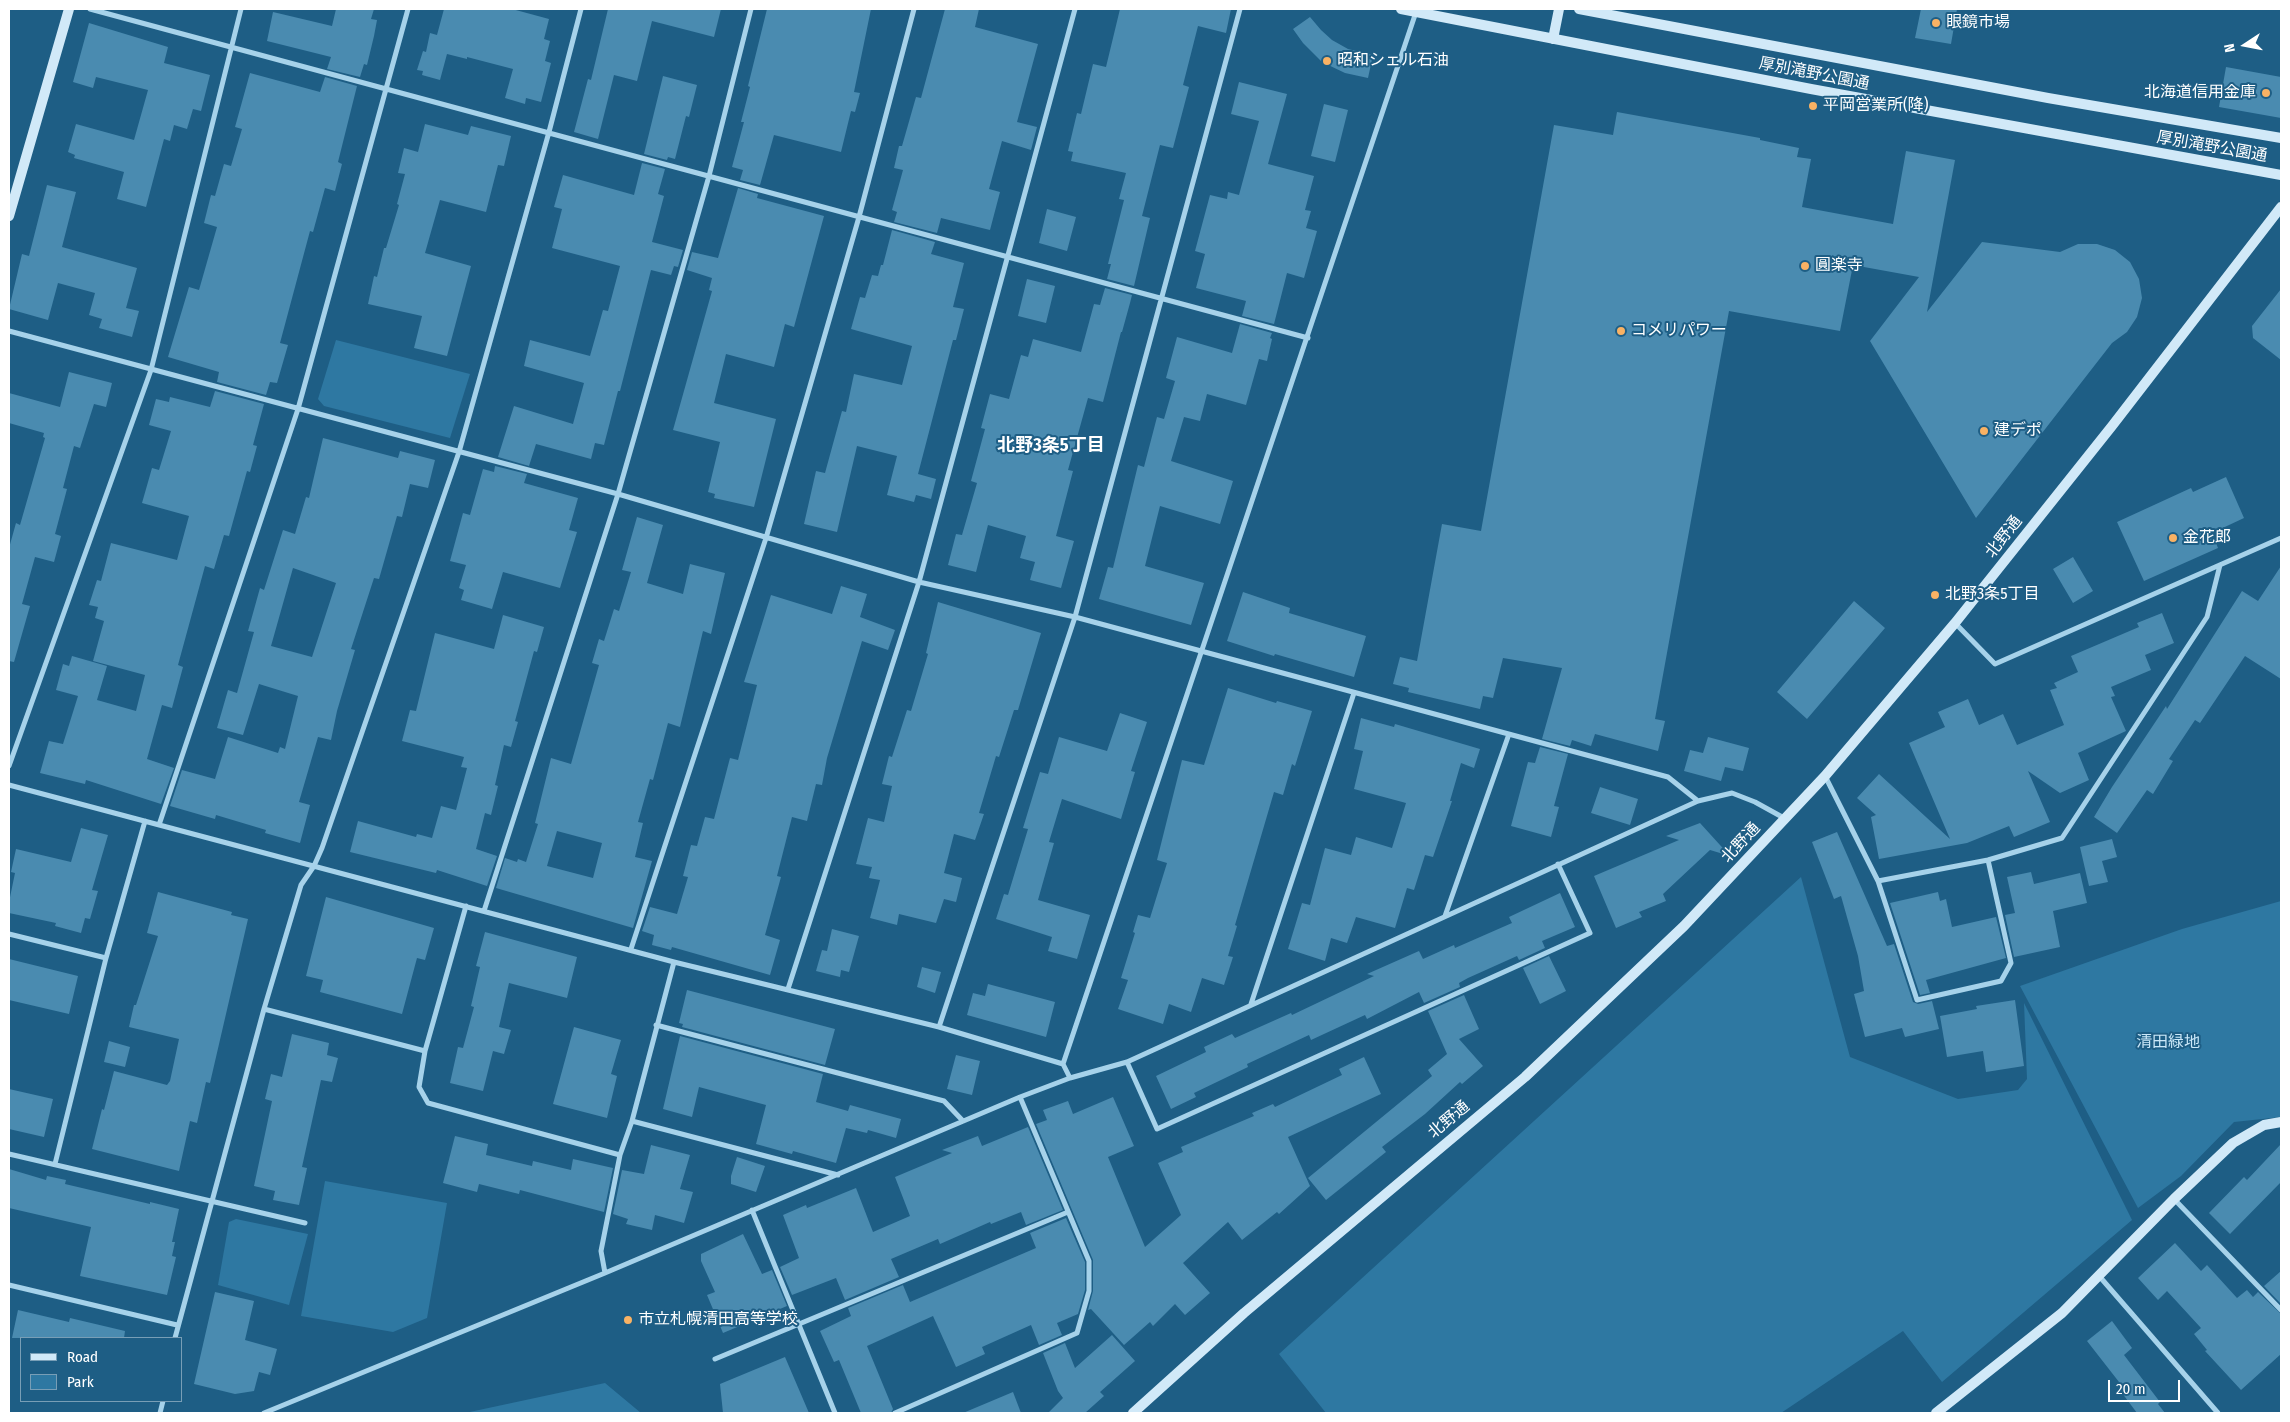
<!DOCTYPE html>
<html>
<head>
<meta charset="utf-8">
<style>
	body { margin:0 }
	#map { position:relative; width:2290px; height:1422px; overflow:hidden; background:#1e5e85; font-family:"Fira Sans Condensed",sans-serif }
	canvas { display:block }
	.frame { position:absolute; inset:0; border:10px solid #fff; pointer-events:none }
	.legend { position:absolute; left:20px; top:1337px; width:162px; height:65px; box-sizing:border-box; background:#1e5e85; border:1px solid #789eb6; margin:0; padding:6px 9px; list-style:none; font-size:15px; color:#fff }
	.legend li { display:flex; align-items:center; gap:10px; height:25px }
	.legend b { width:25px; border:1px solid #789eb6 }
	.north { position:absolute; left:2220px; top:20px; width:50px; height:50px; -webkit-text-stroke:4px #1e5e85; paint-order:stroke; rotate:259deg; font-size:14px; font-weight:700; line-height:20px; text-align:center; color:#fff }
	.north::after { content:''; display:block; margin:auto; width:18px; height:22px; background:#fff; clip-path:polygon(50% 0,100% 100%,50% 72%,0 100%) }
	.scale { position:absolute; left:2108px; top:1380px; width:72px; height:22px; box-sizing:border-box; border:2px solid #fff; border-top:0; padding-left:6px; font-size:15px; line-height:18px; white-space:nowrap; color:#fff; -webkit-text-stroke:4px #1e5e85; paint-order:stroke }
</style>
</head>
<body>
<div id="map">
<canvas width="2290" height="1422"></canvas>
<div class="frame"></div>
<ul class="legend">
<li><b style="height:6px;background:#d1e9f8"></b>Road</li>
<li><b style="height:14px;background:#2e78a2"></b>Park</li>
</ul>
<div class="north">N</div>
<div class="scale">20 m</div>
</div>
<script>
const ctx = document.querySelector('canvas').getContext('2d');
ctx.lineJoin = 'round';
function fill(path, color) { ctx.fillStyle = color; ctx.fill(path, 'evenodd'); }
function trace(path, color, width, dash) { ctx.strokeStyle = color; ctx.lineWidth = width; ctx.lineCap = dash ? 'butt' : 'round'; ctx.setLineDash(dash || []); ctx.stroke(path); }
function write(font, color, halo, rows, align = 'center') {
  ctx.font = font + ' "Fira Sans Condensed","Noto Sans JP",sans-serif'; ctx.lineWidth = 4; ctx.setLineDash([]); ctx.textBaseline = 'middle'; ctx.strokeStyle = halo; ctx.fillStyle = color; for (const [text, x, y, turn = 0] of rows) {
    ctx.save(); ctx.translate(x, y); ctx.rotate((+turn || 0) * Math.PI / 180); ctx.textAlign = isNaN(turn) ? turn : align; if (halo) ctx.strokeText(text, 0, 0); ctx.fillText(text, 0, 0); ctx.restore();
  }
}
fill(new Path2D(`
	M336,340l134,34 -20,64 -126,-32 -6,-7z
	M1801,877l49,180 108,42 60,-9 9,-11 -3,-76 108,217 -190,162 -39,-51 -122,82h-455l-47,-59z
	M2281,901v216l-47,5 -53,54 -43,32 -118,-222 162,-57z
	M325,1181l122,22 -20,115 -34,14 -92,-16z
	M236,1219l72,15 -19,71 -71,-20 11,-63z
	M605,1383l36,30h-176z`), '#2e78a2');
fill(new Path2D(`
	M336,9h38l-3,10 6,1 -3,16 -7,29 -3,-1 -4,13 -33,-8 4,-12 -64,-16 6,-29 59,14z
	M444,9h68l37,10 -5,20 6,2 -5,20 6,2 -10,39 -15,-4 -1,6 -20,-6 8,-29 -46,-12v2l-20,-5 -7,26 -18,-5 1,-4 -6,-1 6,-19 3,1 4,-19 7,2z
	M608,9h113l-7,28 -62,-16 -15,60 -23,-6 -16,64 -24,-7 14,-53 3,1z
	M767,9h104l-17,83 6,1 -5,19 -4,-1 -10,41 -67,-17 -14,50 -20,-5 3,-10 -11,-3 12,-45h-3l9,-35 -2,-1z
	M945,9h34l-4,18 63,17 -21,78 20,5 -6,23 -29,-9 -13,48 11,3 -10,38 -49,-12 -4,15 -43,-11 3,-10 -5,-2 11,-40 -9,-2 5,-22h3l14,-49 5,1z
	M1120,9h111l-5,24 -28,-7 -15,59 6,2 -16,61 -13,-3 -18,71 8,2 -16,68 -27,-7 4,-15h-3l16,-64 -5,-1 7,-26 -55,-12 2,-9 -5,-1 9,-38 4,1 12,-50 13,3z
	M1921,9h36l-6,35 -36,-6z
	M1310,17l11,13 11,10 16,9 25,6 -5,23 -23,-5 -23,-11 -19,-19 -10,-14z
	M89,23l79,24 -4,16 46,12 -9,36 -8,-2 -6,20 -13,-4 -4,16 -6,-2 -18,68 -29,-8 7,-27 -50,-14 1,-3 -7,-3 8,-28 58,16 14,-50 -52,-13 -3,11 -20,-6z
	M2226,67l55,10v41l-62,-11z
	M250,73l70,19 5,-15 32,9 -19,76 4,2 -7,27 -10,-3 -12,44 -3,-1 -30,112 8,2 -11,38 -7,-1 -4,13 -49,-13 2,-10 -51,-15 21,-70 10,3 18,-63 -13,-4 7,-28 4,1 9,-32 7,2 11,-37 -7,-2z
	M663,76l34,9 -8,32 -3,-1 -11,43 -7,-2 -1,3 -23,-6z
	M1239,82l48,12 -19,70 46,12 -9,34 6,1 -5,17 11,3 -13,47 -17,-5 -13,51 -32,-8 4,-15 -50,-13 9,-34 -10,-3 15,-56 17,4 1,-7 11,3 20,-74 -28,-7z
	M1324,104l24,6 -13,52 -24,-6z
	M1617,112l143,26v2l39,8 -2,9 14,2 -9,48 91,17 13,-73 49,9 -28,152 55,-70 78,10 18,-8h19l18,6 15,12 9,17 3,19 -5,19 -10,15 -15,11 -136,175 -106,-177 49,-64 -66,-12 -13,66 -111,-20 -74,408 10,2 -7,30 -63,-17 -4,12 -19,-6 -2,6 -28,-7 20,-71 -59,-10 -10,40 -10,-2 -3,13 -72,-17 1,-4 -16,-4 7,-27 17,4 25,-137 39,7 73,-406 59,10z
	M425,124l43,11 3,-9 40,10 -7,30 -6,-1 -12,47 -46,-12 -15,53 46,13 -24,90 -33,-8 8,-32 -54,-12 6,-28 3,1 7,-29h2l13,-43 -2,-1 8,-30 -7,-1 6,-25 14,4z
	M642,163l23,6 -7,25 6,2 -12,46 31,8 -5,17 -4,-1 -3,9 -20,-5 -31,121h-2l-14,54 -9,-2 -4,16 -55,-15 -7,22 -31,-9 16,-51 59,18 11,-41 -60,-17 6,-26 60,16 13,-46 5,1 12,-45 -68,-18 10,-39 -8,-2 9,-32 71,20z
	M47,185l29,7 -14,55 75,21 -11,40 13,3 -7,26 -33,-9 3,-9 -13,-4 6,-22 -37,-10 -10,37 -39,-11 13,-55 7,2z
	M738,188l20,6 -1,4 67,18 -30,111 -9,-3 -11,43 -48,-13 -12,49 62,16 -22,88 -40,-9 1,-4 -7,-2 12,-50 -47,-12 39,-139 -3,-1 3,-12 -25,-8 5,-18 26,6z
	M1047,209l29,8 -9,34 -28,-8z
	M892,230l43,12 -4,12 33,9 -11,44 11,2 -8,31h-3l-35,134 18,5 -5,20 -15,-4 -2,7 -27,-7 10,-39 -40,-10 -20,86 -33,-8 12,-53 9,2 17,-62 4,1 8,-38 48,11 10,-39 -61,-17 9,-32 5,1 7,-23 6,1 3,-11h2z
	M1027,279l28,7 -9,37 -28,-7z
	M1105,288l27,7 -2,8 -8,29h-1l-18,70 -15,-4 -20,72 5,1 -17,65 18,5 -13,47 -31,-8 5,-18 -15,-4 6,-22 -38,-11 -12,47 -28,-7 8,-31 6,1 15,-52 -6,-2 14,-52 -4,-1 9,-34 19,5 12,-44 7,2 5,-18 48,13 13,-48 6,1z
	M2281,289v71l-28,-22 -1,-12z
	M1240,324l32,9 -2,5 2,1 -5,22 -8,-2 -13,46 -39,-11 -7,27 -16,-4 -13,44 62,20 -13,43 -60,-18 -15,60 59,17 -13,42 -92,-26 9,-32 5,1 25,-103 6,2 13,-50 7,2 11,-38 -9,-3 11,-41 55,16z
	M69,372l43,11 -6,24 -12,-3 -14,44 -6,-2 -11,42 4,1 -12,45 6,2 -7,26 -19,-5 -13,47 8,2 -16,56 -5,-1v-113l7,-25 4,2 25,-87 -2,-1 1,-4 -35,-10v-30l51,14z
	M215,391l49,13 -11,41 4,1 -7,26 -3,-1 -18,65 -5,-1 -10,34 -9,-3 -27,99 5,2 -11,41 -10,-3 -15,54 27,9 -13,36 -75,-24 -1,4 -45,-11 9,-32 14,3 15,-48 -22,-6 7,-26 6,2 3,-10 35,10 -10,34 39,11 9,-36 -52,-14 11,-40 -9,-3 3,-11 -9,-2 8,-25 4,1 10,-38 66,17 12,-44 -47,-13 10,-35 7,2 12,-39 -22,-6 7,-26 13,3 1,-5 40,10z
	M323,438l75,20 2,-7 35,9 -7,28 -18,-4 -8,33 -5,-1 -18,63 -5,-1 -23,71 4,1 -18,61 -6,29 -13,-3 -19,65 11,3 -10,38 -35,-10 1,-3 -50,-15 -1,4 -45,-13 12,-36 33,9 13,-42 50,16 2,-6 5,2 13,-53 -39,-12 -16,51 -26,-7 11,-38 9,3 17,-61 -6,-1 12,-43 4,2 19,-60 12,4 11,-37 3,1zM293,568l43,15 -24,74 -41,-11z
	M495,466l32,8 -3,9 54,15 -9,32 8,2 -17,56 -57,-16 -11,37 -31,-9 3,-10 -5,-2 7,-23 -16,-4 13,-48 7,2 13,-46 11,3z
	M2226,477l18,41 -32,15 6,15 -74,33 -27,-59 74,-34 2,4z
	M637,517l26,8 -16,58 36,11 7,-30 35,9 -14,61 -8,-3 -23,96 -12,-4 -15,57 -3,-1 -12,43 5,1 -8,34 17,4 -19,67 -137,-40 9,-30 12,4 1,-3 8,3 12,-38 -3,-1 16,-65 20,6 28,-99 -7,-2 7,-24 5,2 10,-32 5,2 12,-39 -9,-2zM557,831l45,12 -9,35 -46,-12z
	M2073,557l20,34 -20,12 -20,-34z
	M2281,566v113l-36,-23 -45,67 -5,-3 -26,39 4,2 -20,33 -6,-4 -30,43 -23,-16 18,-30 54,-81 1,3 75,-118 16,10z
	M841,586l26,8 -7,23 35,13 -7,20 -26,-9 -35,117 -5,27 -6,-1 -9,37 -15,-4 -15,59 4,1 -16,58 15,5 -10,35 -98,-28 -1,3 -19,-5 2,-10 -12,-4 8,-24 27,7 11,-37 -5,-1 8,-31 6,1 8,-29 9,2 16,-61 8,2 19,-75 -13,-3 27,-87 61,19z
	M1243,592l47,16 -1,5 77,23 -12,41 -79,-23 -1,2 -47,-15z
	M1854,601l31,27 -78,91 -30,-27z
	M938,602l103,31 -23,77h-4l-15,47 -3,-1 -17,57 5,1 -9,26 -21,-6 -10,39 18,5 -6,24 -12,-3 -8,24 -37,-9 -2,11 -27,-7 10,-38 -11,-2 3,-11 -16,-3 12,-46 16,4 8,-36 -10,-2 7,-28 3,1 15,-47 4,1 17,-57 -2,-1z
	M2162,613l12,30 -29,12 6,15 -40,17 4,9 -4,1 15,34 -48,22 11,27 -29,13 -32,-22 22,51 -36,15 -5,-11 -42,17 -88,16 -8,-42 5,-2 -19,-17 22,-24 71,65 -41,-96 36,-16 -7,-15 30,-13 11,26 24,-11 14,31 47,-20 -14,-35 7,-2 -3,-5 24,-11 -7,-16 68,-29 -2,-4z
	M503,615l41,12 -7,25 -3,-1 -19,70 3,1 -7,25 -7,-2 -9,40 3,1 -7,29 -6,-2 -9,36 21,7 -10,30 -50,-16 -1,3 -86,-21 8,-31 58,16 1,-3 15,4 9,-32 15,4 11,-42 -6,-1 3,-10 -62,-16 8,-31 6,1 19,-78 59,16z
	M1228,688l48,15 1,-2 35,10 -17,55 -3,-2 -9,31 -9,-3 -39,133 2,1 -9,30 5,1 -9,28 -22,-7 -11,34 -22,-8 -6,20 -45,-15 10,-29 -7,-2 14,-45 -2,-1 5,-17 12,3 17,-55 -10,-3 25,-100 22,5z
	M1120,713l27,9 -16,49 4,1 -14,47 -59,-20 -13,43 5,1 -16,57 52,15 -13,44 -29,-8 4,-14 -56,-18 8,-25 4,1 20,-66 -5,-1 17,-56 8,2 11,-37 48,14z
	M1361,718l33,9 1,-3 85,25 -6,19 -13,-5 -11,38h2l-19,56 -8,-2 -11,35 -7,-2 -12,40 -39,-11 -9,26 -16,-5 -6,23 -37,-12 14,-46 8,2 15,-57 26,7 5,-18 36,11 14,-45 -52,-14 9,-38 -9,-2z
	M1708,737l41,11 -6,23 -18,-4 -4,14 -37,-10 6,-21 13,3z
	M1540,747l28,7 -14,52 5,1 -8,30 -40,-11 17,-64 7,1z
	M1600,787l38,12 -8,26 -39,-12z
	M1700,823l30,33 -20,-6 -47,44 3,7 -27,11 3,5 -26,11 -22,-52 85,-36 -13,-4z
	M81,828l27,7 -16,55 6,1 -8,28 -5,-1 -4,15 -26,-7 1,-3 -47,-10v-11l6,-29 -4,-1 5,-23 55,13z
	M1837,832l50,114 7,-2 19,58 5,2 14,-3 7,28 -34,8 -3,-9 -37,9 -11,-43 10,-3 -6,-35 -17,-60 -7,3 -22,-57z
	M2112,839l5,18 -15,4 6,21 -19,4 -9,-39z
	M2031,872l3,12 46,-11 7,30 -34,8 7,36 -46,10 -9,-42 10,-2 -8,-36z
	M158,892l74,20 -1,3 17,4 -38,164 -4,-1 -9,41 -7,-2 -11,50 -87,-22 10,-40 2,1 10,-39 53,14 3,-4 9,-42 -50,-12 5,-22h2l22,-69 -11,-3z
	M1938,892l2,9 6,-2 6,28 44,-10 10,41 -80,22 4,13 -10,2 -30,-92z
	M1560,893l15,34 -33,14 3,7 -26,12 -2,-4 -49,22 -9,5 1,4 -36,16 -5,-11 -52,27 -2,-4 -54,25 -2,-5 -62,29 1,3 -54,26 2,4 -25,12 -15,-33 50,-24 -2,-5 28,-13 3,4 56,-25 1,2 82,-39 -7,-2 52,-23 4,8 31,-14 1,3 57,-25 -3,-6z
	M326,897l108,31 -9,32 -8,-2 -15,56 -82,-22 3,-12 -17,-4z
	M832,929l27,7 -10,36 -8,-2 -1,7 -24,-6 6,-21 5,1z
	M485,932l92,25 -10,41 -58,-15 -10,44 12,3 -7,24 -11,-3 -10,40 -33,-8 8,-36 5,1 11,-41 -3,-1 9,-39 -4,-1z
	M1549,956l17,35 -26,13 -17,-36z
	M9,959l69,17 -9,38 -60,-14z
	M922,967l19,5 -6,21 -18,-6z
	M988,984l67,18 -9,35 -79,-22 6,-22 12,3z
	M687,990l148,39 -10,36 -143,-38 1,-3 -4,-1z
	M1464,995l15,34 -20,10 24,27 -21,18 -2,-2 -35,32 -43,33 4,5 -60,48 -18,-22 124,-102 -4,-6 19,-16 -19,-43z
	M2015,1000l9,66 -38,6 -3,-21 -36,6 -7,-41 37,-7 -1,-3z
	M574,1027l47,13 -10,34 6,2 -10,42 -54,-14z
	M292,1034l37,9 -2,12 11,3 -6,24 -11,-2 -19,87 5,1 -8,37 -26,-5 2,-9 -21,-5 18,-85 -7,-2 6,-25 11,3z
	M680,1036l143,38 -7,28 32,9 2,-6 51,14 -5,19 -28,-8 -1,3 -21,-5 -10,35 -43,-12 -1,3 -36,-10 10,-39 -67,-18 -7,30 -29,-8z
	M109,1041l21,6 -5,20 -21,-5z
	M956,1055l24,6 -8,34 -25,-6z
	M1364,1057l17,37 -93,43 22,49 -31,28 -2,-2 -35,28 -14,-18 -45,41 27,30 -25,22 -10,-11 -22,22 -3,-4 -26,23 -33,-36 -3,1 5,-19v-31l-57,-136 11,-4 -4,-10 25,-9 5,13 40,-17 21,49 -26,11 37,90 36,-32 -23,-52 25,-11 -2,-5 73,-31 -2,-3 21,-9 2,3 67,-32 -3,-6z
	M9,1089l44,10 -9,38 -35,-8z
	M1028,1127l35,83 -37,15 -5,-13 -30,12 -1,-2 -50,22 -2,-5 -47,20 8,18 -54,23 -9,-22 -44,17 -12,-28 19,-9 -16,-43 23,-10 1,3 49,-20 17,44 37,-16 -15,-39 57,-24 -10,-3 36,-14 4,10z
	M455,1136l33,8 -2,11 46,11 1,-5 38,9 2,-11 40,9 -9,44 -84,-22 -1,4 -40,-10 -2,8 -34,-9z
	M2281,1144v38l-51,52 -21,-21 35,-36 3,3z
	M651,1145l39,10 -10,34 13,3 -9,31 -29,-8 -3,15 -26,-6 2,-5 -15,-5 9,-44 22,4z
	M737,1157l28,9 -9,26 -25,-8v-8z
	M9,1169l37,11 1,-4 19,4 -1,4 85,20v-2l29,7 -7,33h3l-3,14 4,1 -9,38 -87,-19 11,-49 -82,-19z
	M1066,1218l19,44v28l-7,24 -21,9 5,12 -23,10 -8,-20 -49,22 3,7 -29,13 -23,-51 -66,30 26,63 -2,4h-30l-22,-53 -5,2 -14,-31 31,-15 -3,-8 55,-23 7,17 126,-54 -6,-15z
	M743,1234l19,40 10,-4 15,36 -64,27 -16,-38 8,-3 -14,-31v-7z
	M2175,1243l26,28 6,-6 30,33 10,-8 6,7 5,-5 23,22v40l-40,36 -36,-39 2,-1 -13,-16 7,-6 -34,-37 -9,9 -20,-22z
	M2281,1271v33l-17,-18z
	M215,1292l39,9 -9,39 32,9 -7,26 -11,-3 -5,19 -19,3 -41,-10z
	M18,1310l51,12 1,-4 55,13 -1,7h-112z
	M2112,1321l20,27 -8,7 36,47 -2,2 7,9h-28l-21,-28 3,-3 -32,-41z
	M1112,1335l23,26 -35,31 4,4 -19,17h-37l15,-15 -5,-7 -15,-38 22,-10 10,25z
	M785,1357l24,56h-86l-3,-29z
	M1013,1392l8,21h-58z`), '#4a8bb0');
trace(new Path2D(`
	M90,9l1218,329
	M9,331l609,163 301,88 156,35 593,160 30,24
	M1955,623l40,41 286,-126
	M9,766l142,-396 90,-361
	M1825,776l53,105 110,-21 74,-22 145,-221 13,-52
	M9,785l665,177 265,65 124,37 7,14
	M159,825l139,-416 110,-400
	M1878,881l39,119 84,-19 10,-18 -23,-103
	M466,906l-41,145 -6,36 9,16 192,52
	M484,911l134,-417 91,-318 42,-167
	M1445,916l64,-182
	M9,934l97,24
	M631,949l135,-411 93,-321 55,-208
	M788,989l131,-407 156,-573
	M1251,1004l103,-311
	M264,1009l161,42
	M656,1025l288,76 19,20
	M939,1027l136,-410 165,-608
	M1127,1062l30,67 433,-196 -32,-69
	M1063,1064l353,-1052
	M632,1121l206,54
	M9,1154l296,69
	M55,1164l51,-206 39,-137
	M2174,1199l107,111
	M752,1210l83,203
	M605,1273l-4,-22 19,-96 12,-34 42,-159
	M2100,1277l118,136
	M9,1285l168,40
	M175,1338l89,-329 37,-124 13,-19 8,-18 137,-396 90,-320 32,-123
	M715,1359l353,-147
	M160,1413l3,-12
	M264,1413l341,-140 415,-176 50,-19 57,-16 571,-261 34,-8 23,9 29,16
	M895,1413l182,-80 12,-42v-30l-69,-164`), '#a6d2ea', 5);
trace(new Path2D(`
	M1401,9l410,80 470,86
	M1579,9l469,89 233,40
	M1553,39l6,-30
	M9,216l60,-207
	M1133,1413l111,-100 281,-236 159,-151 141,-150 130,-153 157,-197 169,-219
	M1936,1413l126,-100 112,-114 59,-56 31,-18 17,-3`), '#d1e9f8', 10);
for (const [x, y, r, color] of [
	[1936,23,5,"#f9b264"],
	[1327,61,5,"#f9b264"],
	[2266,93,5,"#f9b264"],
	[1813,106,5,"#f9b264"],
	[1805,266,5,"#f9b264"],
	[1621,331,5,"#f9b264"],
	[1984,431,5,"#f9b264"],
	[2173,538,5,"#f9b264"],
	[1935,595,5,"#f9b264"],
	[628,1320,5,"#f9b264"]
]) { const dot = new Path2D(); dot.arc(x, y, r, 0, 2 * Math.PI); ctx.fillStyle = color; ctx.fill(dot); trace(dot, '#1e5e85', 2); }
write('16px', '#fff', '#1e5e85', [
	["眼鏡市場",1946,23],
	["昭和シェル石油",1337,61],
	["北海道信用金庫",2256,93,"right"],
	["平岡営業所(降)",1823,106],
	["圓楽寺",1815,266],
	["コメリパワー",1631,331],
	["建デポ",1994,431],
	["金花郎",2183,538],
	["北野3条5丁目",1945,595],
	["市立札幌清田高等学校",638,1320]
], 'left');
write('16px', '#fff', '#1e5e85', [
	["厚別滝野公園通",1814,74,11],
	["厚別滝野公園通",2212,147,10],
	["北野通",2004,537,-52],
	["北野通",1741,843,-47],
	["北野通",1449,1120,-40]
]);
write('16px', '#cae7f8', '#1e5e85', [
	["清田緑地",2168,1043]
]);
write('bold 18px', '#fff', '#1e5e85', [
	["北野3条5丁目",1051,446]
]);
</script>
</body>
</html>
